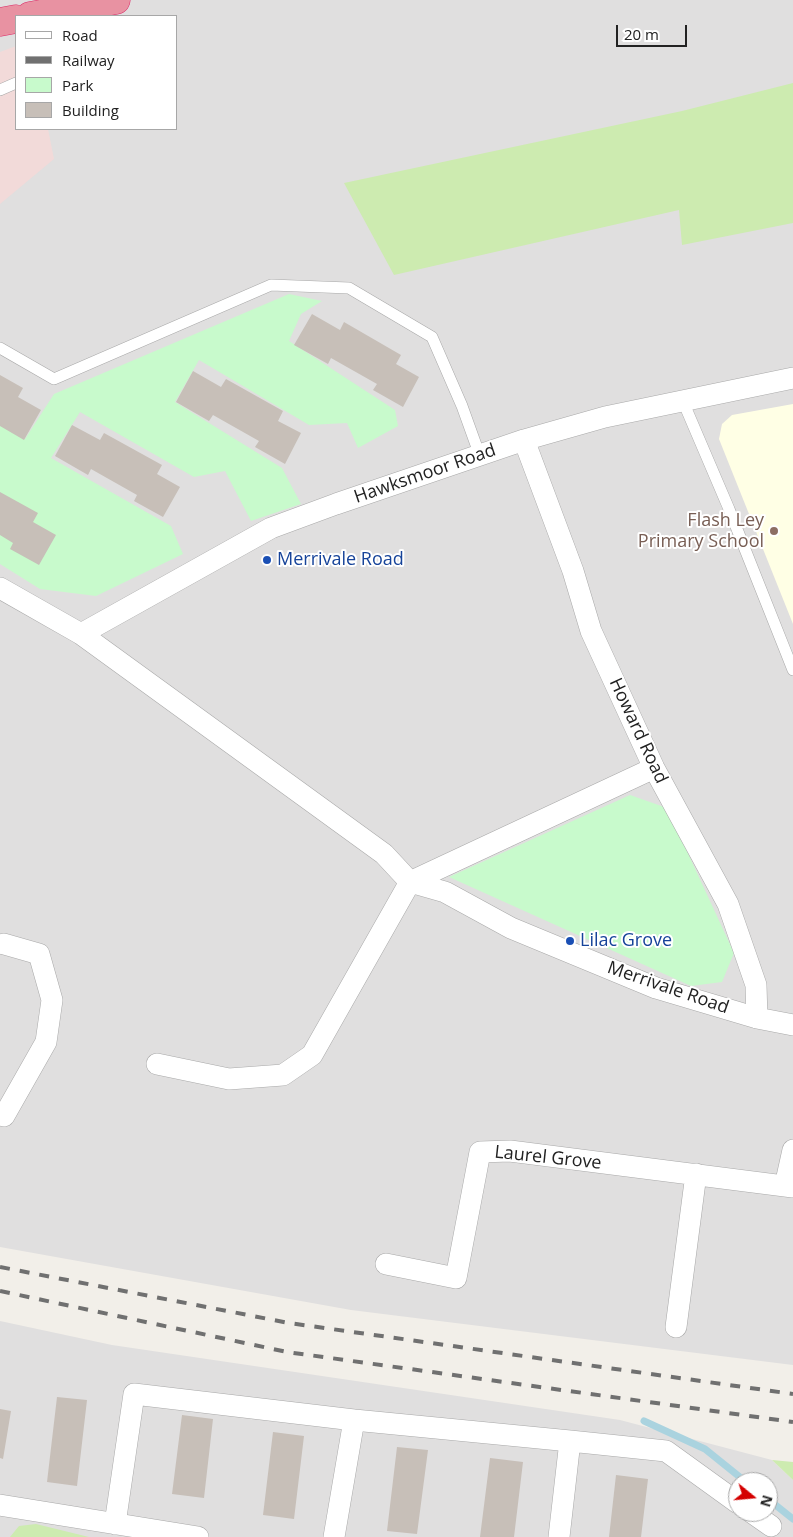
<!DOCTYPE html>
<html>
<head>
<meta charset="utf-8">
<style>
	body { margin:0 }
	#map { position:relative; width:793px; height:1537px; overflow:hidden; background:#f2efe9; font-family:"Open Sans",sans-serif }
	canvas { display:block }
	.legend { position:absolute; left:15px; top:15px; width:162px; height:115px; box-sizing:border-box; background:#fff; border:1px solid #a7a7a7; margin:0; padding:6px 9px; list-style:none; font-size:15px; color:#222 }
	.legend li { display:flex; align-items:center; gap:10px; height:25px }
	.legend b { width:25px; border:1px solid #a7a7a7 }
	.north { position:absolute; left:728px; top:1472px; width:50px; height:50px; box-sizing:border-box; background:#fff; border:1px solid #a7a7a7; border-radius:50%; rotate:107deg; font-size:14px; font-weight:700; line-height:20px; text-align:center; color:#222 }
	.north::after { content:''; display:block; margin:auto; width:18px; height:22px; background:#d40000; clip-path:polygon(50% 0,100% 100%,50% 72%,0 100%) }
	.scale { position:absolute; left:616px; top:25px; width:71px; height:22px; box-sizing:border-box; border:2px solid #222; border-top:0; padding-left:6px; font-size:15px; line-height:18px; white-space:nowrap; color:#222; -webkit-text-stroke:4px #fff; paint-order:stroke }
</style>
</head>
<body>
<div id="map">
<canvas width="793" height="1537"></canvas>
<ul class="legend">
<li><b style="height:6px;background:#fff"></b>Road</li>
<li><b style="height:6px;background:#707070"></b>Railway</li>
<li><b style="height:14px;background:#c8facc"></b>Park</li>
<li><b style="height:14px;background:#c7bfb8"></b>Building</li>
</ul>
<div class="north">N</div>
<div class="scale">20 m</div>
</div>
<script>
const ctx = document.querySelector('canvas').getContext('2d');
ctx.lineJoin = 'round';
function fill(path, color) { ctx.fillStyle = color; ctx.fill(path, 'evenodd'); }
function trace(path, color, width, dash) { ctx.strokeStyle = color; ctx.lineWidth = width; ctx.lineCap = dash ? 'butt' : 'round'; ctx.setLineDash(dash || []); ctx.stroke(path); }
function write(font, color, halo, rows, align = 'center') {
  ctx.font = font + ' "Open Sans",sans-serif'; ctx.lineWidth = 4; ctx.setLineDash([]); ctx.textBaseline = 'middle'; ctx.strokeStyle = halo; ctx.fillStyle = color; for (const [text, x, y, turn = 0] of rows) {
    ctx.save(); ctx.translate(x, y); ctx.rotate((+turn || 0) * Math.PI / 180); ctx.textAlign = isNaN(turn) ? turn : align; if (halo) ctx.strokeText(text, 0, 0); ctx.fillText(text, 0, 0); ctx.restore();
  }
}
fill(new Path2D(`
	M0,0h793v1365l-442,-55 -351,-63zM16,16h160v113h-160z
	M0,1321l112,24 508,75 152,40 21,20v57h-793zM738,1482h30v30h-30z`), '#e0dfdf');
fill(new Path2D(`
	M16,46v83h32l6,30 -54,45v-152z`), '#f2dad9');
fill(new Path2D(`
	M793,404v220l-74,-185 3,-15 10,-9z`), '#ffffe5');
fill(new Path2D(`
	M793,83v140l-111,22 -3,-35 -285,65 -50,-92 338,-72z
	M772,1460l21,2v18z
	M36,1524l53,13h-79l9,-11z`), '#cdebb0');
fill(new Path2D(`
	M289,294l33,7 -21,13 -12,27 106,69 3,16 -40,22 -11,-25 -38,2 -110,-65 -24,42 107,66 19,36 -50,17 -26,-50 -31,6 -114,-65 -29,46 120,68 12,28 -87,42 -56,-7 -40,-25v-140l25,15 29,-45z
	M630,795l37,13 67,145 -12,29 -31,4 -242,-109z`), '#c8facc');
trace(new Path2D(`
	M644,1421l61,28 41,33
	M768,1499l25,20`), '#aad3df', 7);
fill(new Path2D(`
	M312,314l28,16 4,-8 57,33 -5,9 23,13 -16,30 -30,-17 4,-6 -46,-26 -3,6 -34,-19z
	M193,371l28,16 5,-8 57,32 -5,10 23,12 -16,31 -30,-17 4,-6 -46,-26 -4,6 -33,-19z
	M0,375l23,13 -5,9 23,13 -17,30 -24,-14z
	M72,425l28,15 4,-7 58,32 -5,9 23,13 -17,30 -29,-16 3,-6 -46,-26 -3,6 -33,-19z
	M0,492l38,21 -5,9 23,13 -17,30 -29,-16 3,-6 -13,-8z
	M57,1397l30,3 -10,86 -30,-4z
	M0,1409l11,2 -8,48 -3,-1z
	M182,1415l31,4 -9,79 -32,-4z
	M273,1432l31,4 -10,83 -31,-4z
	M397,1447l31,3 -11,84 -30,-3z
	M490,1458l33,4 -9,75h-34z
	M616,1475l32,4 -7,58h-32z`), '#c7bfb8');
const lane = new Path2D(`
	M0,90l16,-7
	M0,348l54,31 217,-94 78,3 83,49 30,69 18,50
	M682,399l47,110 64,161`);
const street = new Path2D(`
	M524,440l49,131 18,60 63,137 74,136 28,81 1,33
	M0,588l81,46 303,220 26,28 35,10 66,36 145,60 101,30 36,7
	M81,634l190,-106 65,-24 188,-64 81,-23 188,-39
	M157,1064l72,15 54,-4 29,-20 98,-173 244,-114
	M0,1113l4,3 42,-74 6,-42 -13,-46 -35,-10
	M785,1186l8,-36
	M386,1264l70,14 24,-126 30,-1 283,36
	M676,1327l20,-153
	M0,1505l198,32
	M751,1512l20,14
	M115,1524l19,-130 220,26
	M334,1537l20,-117 216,21
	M559,1537l11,-96 96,10 72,52`);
const highway = new Path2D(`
	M30,16l86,-16
	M0,22l16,-3`);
trace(lane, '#a9a9a9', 12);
trace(street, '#a9a9a9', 22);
trace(highway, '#dc2a67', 29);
trace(lane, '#fff', 11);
trace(street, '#fff', 21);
trace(highway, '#e892a2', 28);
trace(new Path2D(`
	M0,1267l289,56 504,71
	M0,1291l287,61 506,70`), '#707070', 4, [10, 10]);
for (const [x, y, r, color] of [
	[774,531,5,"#8d6e63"],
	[267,560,5,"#1a4fb4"],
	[570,941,5,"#1a4fb4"]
]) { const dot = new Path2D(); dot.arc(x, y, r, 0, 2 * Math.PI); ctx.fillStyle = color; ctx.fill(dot); trace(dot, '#fff', 2); }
write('18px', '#222', '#fff', [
	["Hawksmoor Road",425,474,-19],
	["Howard Road",638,731,65],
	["Merrivale Road",668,988,19],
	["Laurel Grove",548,1158,6]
]);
write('18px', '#785e54', '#fff', [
	["Flash Ley",764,521],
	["Primary School",764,542]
], 'right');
write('18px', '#164399', '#fff', [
	["Merrivale Road",277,560],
	["Lilac Grove",580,941]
], 'left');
</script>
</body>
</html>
